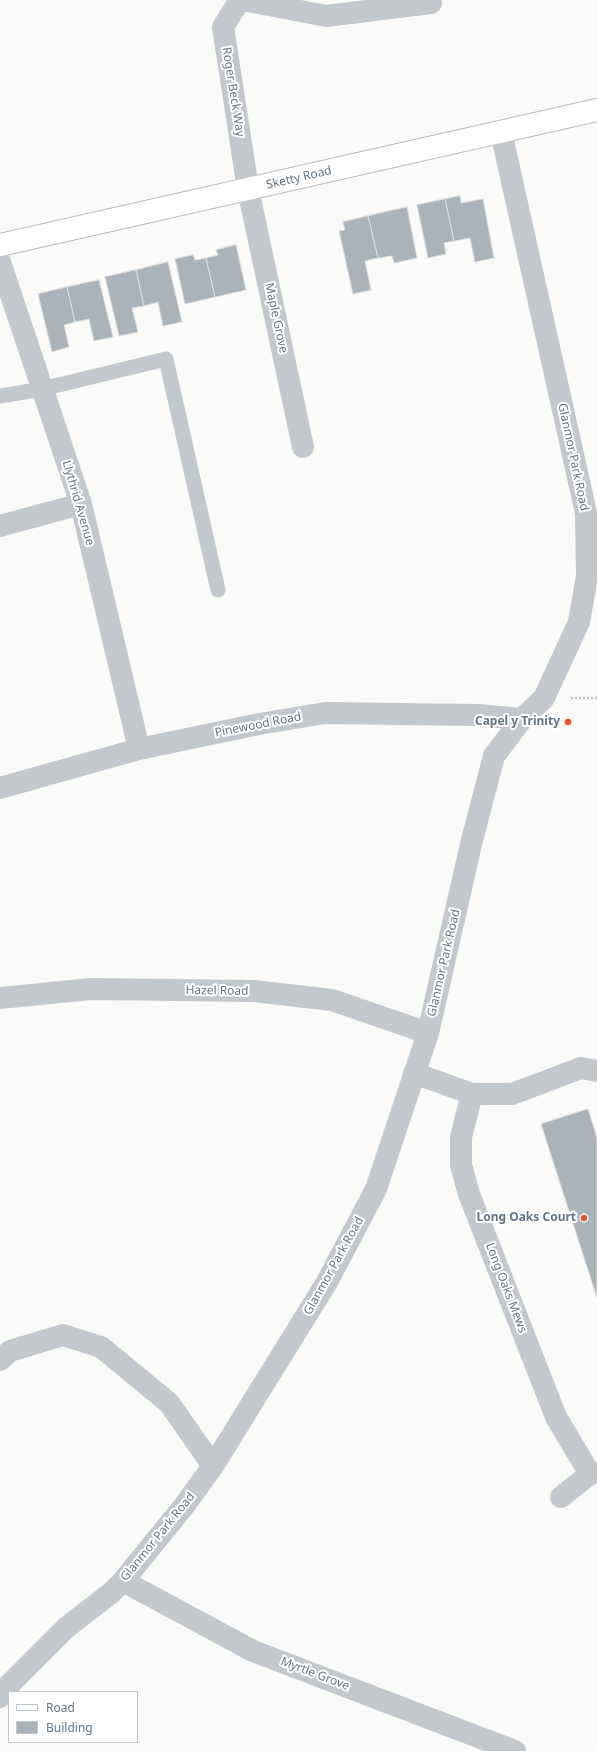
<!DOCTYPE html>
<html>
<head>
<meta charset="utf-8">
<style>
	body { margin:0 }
	#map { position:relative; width:597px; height:1751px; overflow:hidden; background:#fafaf8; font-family:"Noto Sans",sans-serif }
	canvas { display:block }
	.legend { position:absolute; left:8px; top:1691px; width:130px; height:52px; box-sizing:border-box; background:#fff; border:1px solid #c1c8cd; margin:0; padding:5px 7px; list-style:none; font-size:12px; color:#657683 }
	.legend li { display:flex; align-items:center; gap:8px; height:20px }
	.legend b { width:20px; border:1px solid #c1c8cd }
</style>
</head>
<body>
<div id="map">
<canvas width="597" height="1751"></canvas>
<ul class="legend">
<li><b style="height:5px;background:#fff"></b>Road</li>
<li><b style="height:11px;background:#aab3b9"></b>Building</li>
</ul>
</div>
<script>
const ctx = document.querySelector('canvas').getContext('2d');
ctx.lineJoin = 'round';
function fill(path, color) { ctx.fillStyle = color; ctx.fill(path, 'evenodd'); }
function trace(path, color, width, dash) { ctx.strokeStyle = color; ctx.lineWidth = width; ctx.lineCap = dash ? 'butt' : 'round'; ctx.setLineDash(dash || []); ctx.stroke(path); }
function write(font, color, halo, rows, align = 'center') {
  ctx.font = font + ' "Noto Sans",sans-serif'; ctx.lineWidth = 4; ctx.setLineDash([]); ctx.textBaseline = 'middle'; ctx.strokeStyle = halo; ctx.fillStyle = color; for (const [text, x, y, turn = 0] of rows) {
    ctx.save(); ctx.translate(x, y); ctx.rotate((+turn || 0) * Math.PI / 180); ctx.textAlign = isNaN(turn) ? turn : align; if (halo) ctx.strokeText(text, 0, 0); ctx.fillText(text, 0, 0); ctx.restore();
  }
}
const building = new Path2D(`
	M460,196l1,7 22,-4 11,59 -19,4 -5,-24 -16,3 -9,-42z
	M445,199l9,42 -10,2 2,11 -18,4 -11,-53z
	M407,207l10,51 -23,5 -2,-7 -14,2 -10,-42z
	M368,216l10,42 -13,3 6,29 -18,4 -14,-63 6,-1 -2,-8z
	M236,245l10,45 -31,7 -9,-39 12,-3 -2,-5z
	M193,255l2,5 11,-2 9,39 -30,7 -10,-45z
	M168,262l14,60 -19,4 -5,-24 -14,4 -8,-36z
	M136,270l8,36 -12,2 6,24 -19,4 -14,-59z
	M99,280l14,57 -19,4 -5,-22 -14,3 -8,-35z
	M67,287l8,35 -11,3 5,22 -17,5 -14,-58z
	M588,1109l9,29v160l-56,-174z`);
fill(building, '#aab3b9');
trace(building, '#dcdcda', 1);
const primary = new Path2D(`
	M0,245l597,-135`);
trace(primary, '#b5babe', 24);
trace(new Path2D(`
	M571,698h26`), '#bbbfc2', 2.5, [2, 2]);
trace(new Path2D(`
	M0,396l42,-7 124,-30 52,231`), '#c3c8cc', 15);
trace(new Path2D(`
	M240,0l-17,27 25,162 55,258
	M243,0l83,16 105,-13
	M0,262l81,242 58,245
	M0,526l81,-22
	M0,788l139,-39 120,-25 66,-11 152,2 45,4
	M0,998l91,-9 163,2 78,9 96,33
	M414,1073l58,21h40l69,-26 16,3
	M472,1094l-11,43v28l8,29 87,223 34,57
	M0,1360l10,-9 53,-16 38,12 68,56 44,63
	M561,1497l29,-23 7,-1
	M123,1581l130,70 262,100
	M0,1697l2,-5 65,-65 44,-34 12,-12 61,-75 29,-40 114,-184 49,-93 52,-156 44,-193 22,-84 28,-37 22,-21 35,-76 8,-46 -1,-63 -85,-381`), '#c3c8cc', 22);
trace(primary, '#fff', 22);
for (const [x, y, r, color] of [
	[568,722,4,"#e4572e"],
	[584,1218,4,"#e4572e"]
]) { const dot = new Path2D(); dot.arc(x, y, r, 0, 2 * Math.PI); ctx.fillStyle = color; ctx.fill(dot); trace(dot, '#fff', 1.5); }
write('12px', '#657683', '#fff', [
	["Roger Beck Way",233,92,81],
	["Sketty Road",299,178,-13],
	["Maple Grove",276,318,78],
	["Glanmor Park Road",573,457,78],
	["Llythrid Avenue",78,503,74],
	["Pinewood Road",258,725,-11],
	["Glanmor Park Road",444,963,-77],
	["Hazel Road",217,991,1],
	["Glanmor Park Road",334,1266,-61],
	["Long Oaks Mews",506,1288,69],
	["Glanmor Park Road",158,1537,-51],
	["Myrtle Grove",315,1674,21]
]);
write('bold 12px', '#657683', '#fff', [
	["Capel y Trinity",560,722],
	["Long Oaks Court",576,1218]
], 'right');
</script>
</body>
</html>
